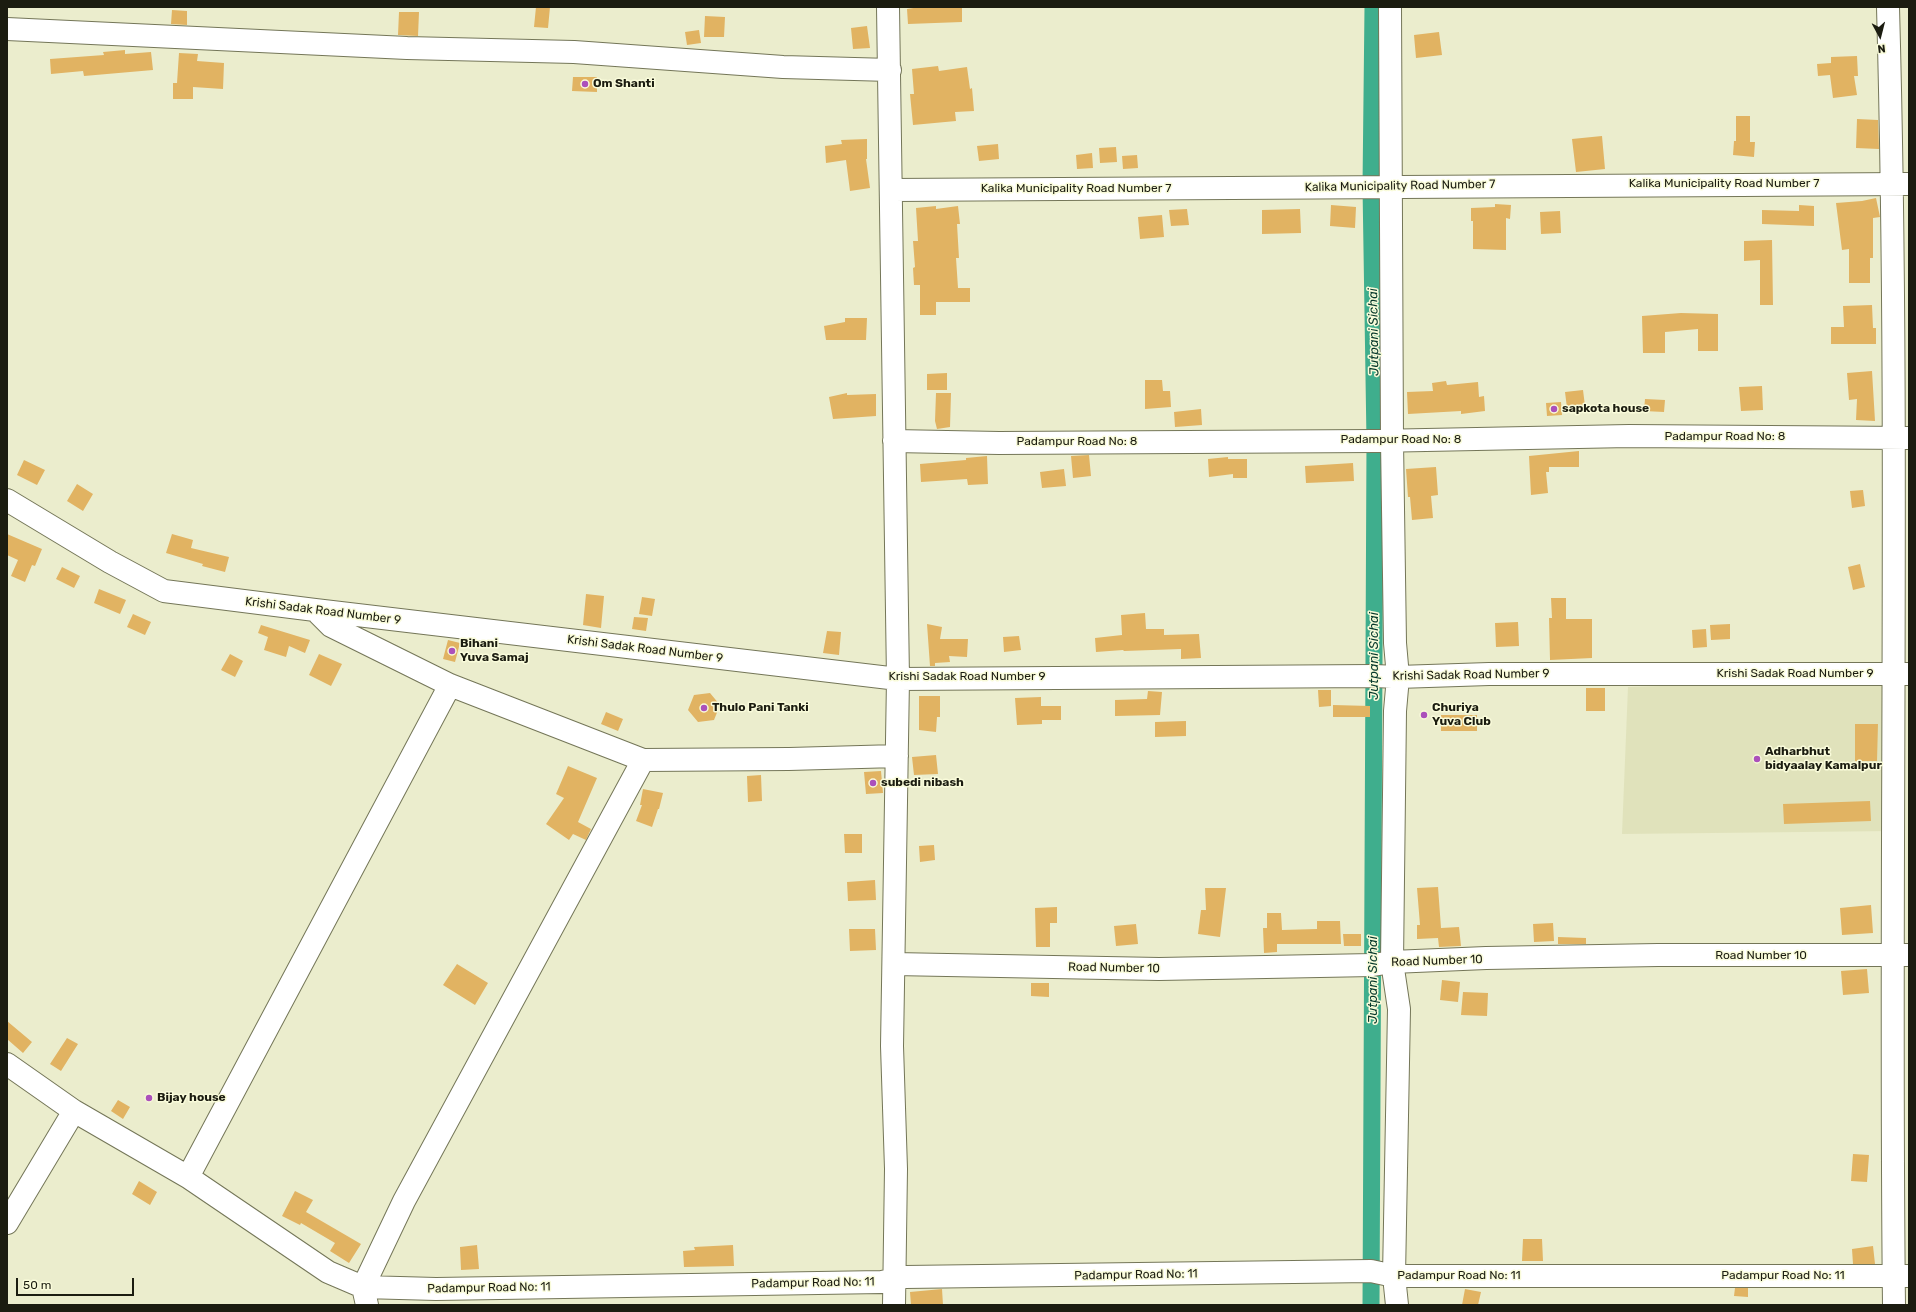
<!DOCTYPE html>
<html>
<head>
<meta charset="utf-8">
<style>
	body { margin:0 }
	#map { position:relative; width:1916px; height:1312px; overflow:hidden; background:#ebedcd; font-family:Rubik,sans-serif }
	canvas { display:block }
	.frame { position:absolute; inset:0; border:8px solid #1b1c10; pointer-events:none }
	.north { position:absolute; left:1860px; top:16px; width:40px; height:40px; -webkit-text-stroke:3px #f9fbda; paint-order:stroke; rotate:173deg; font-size:11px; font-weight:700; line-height:16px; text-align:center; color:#1b1c10 }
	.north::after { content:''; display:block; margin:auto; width:14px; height:18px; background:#1b1c10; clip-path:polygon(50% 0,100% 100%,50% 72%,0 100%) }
	.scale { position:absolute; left:16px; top:1278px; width:118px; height:18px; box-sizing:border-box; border:2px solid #1b1c10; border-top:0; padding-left:5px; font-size:12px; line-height:14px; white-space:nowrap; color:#1b1c10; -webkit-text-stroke:3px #f9fbda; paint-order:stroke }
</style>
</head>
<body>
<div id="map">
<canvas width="1916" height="1312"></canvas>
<div class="frame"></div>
<div class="north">N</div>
<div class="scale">50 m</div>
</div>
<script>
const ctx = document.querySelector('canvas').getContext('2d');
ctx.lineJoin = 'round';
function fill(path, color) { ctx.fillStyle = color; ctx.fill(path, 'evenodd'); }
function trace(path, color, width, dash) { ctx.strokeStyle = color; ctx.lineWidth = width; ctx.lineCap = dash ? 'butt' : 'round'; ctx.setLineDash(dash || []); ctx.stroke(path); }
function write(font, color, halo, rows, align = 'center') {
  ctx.font = font + ' Rubik,sans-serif'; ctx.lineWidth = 3; ctx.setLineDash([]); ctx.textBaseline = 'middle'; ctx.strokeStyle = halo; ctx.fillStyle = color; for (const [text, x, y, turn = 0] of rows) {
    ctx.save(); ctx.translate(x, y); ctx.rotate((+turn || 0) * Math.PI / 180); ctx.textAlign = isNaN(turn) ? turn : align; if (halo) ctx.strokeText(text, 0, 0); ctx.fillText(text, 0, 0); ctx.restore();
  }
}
fill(new Path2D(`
	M1884,679l9,152 -271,3 6,-147z`), '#e0e2bb');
trace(new Path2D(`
	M1371,1305l4,-864 -4,-255 2,-179`), '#3fae8d', 17);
fill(new Path2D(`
	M536,7h14l-2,21 -14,-1z
	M920,7h42v15l-54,2 -1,-15z
	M172,10l15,1v14l-16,-1z
	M399,12h20l-1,24 -20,-1z
	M705,16l20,1 -1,20h-20z
	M867,26l3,22 -17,1 -2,-21z
	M699,30l2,13 -14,2 -2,-13z
	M1439,32l3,23 -26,3 -2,-23z
	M125,50v4l26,-2 2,18 -69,6 -1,-5 -32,3 -1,-15 54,-4 -1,-3z
	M179,53l19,1 -1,7 27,2 -1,26 -30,-2v12h-20v-16h4z
	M1857,56l1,20h-4l3,19 -24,3 -3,-23 -12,1 -1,-12 14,-1v-6z
	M938,66l1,5 28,-4 3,22 2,-1 2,23 -19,1 1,9 -43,4 -3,-31h4l-2,-25z
	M573,77h24v15l-25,-1z
	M1736,116h14v26h5l-1,15 -21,-2 1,-14h2z
	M1857,119l21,1 1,29 -23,-1z
	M1602,136l3,33 -29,3 -4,-33z
	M867,139v20h-1l4,29 -20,3 -4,-31 -20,3 -1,-17 17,-2 -1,-4z
	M998,144l1,15 -20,2 -2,-15z
	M1116,147l1,15 -17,1 -1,-15z
	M1092,153l1,15 -16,1 -1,-14z
	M1137,155l1,13 -15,1 -1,-13z
	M1876,198l4,19 -7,1v40h-3v25h-21v-34l-7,1 -6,-47 26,-2z
	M1495,204l16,1 -1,14 -4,-1v32l-33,-1v-28h-2v-13l24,-1z
	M1331,205l25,2 -1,21 -25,-2z
	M1799,205l15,1v20l-52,-2v-14l37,1z
	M936,206v3l22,-3 2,18h-3l2,34h-3l2,30h12v14h-34v13h-16v-30h-6l-1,-17 2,-1 -2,-26h5l-2,-33z
	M1187,209l2,16 -18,1 -2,-16z
	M1300,209l1,24 -39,1v-24z
	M1560,211l1,22 -20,1 -1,-22z
	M1162,215l2,22 -24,2 -2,-22z
	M1772,240l1,65h-13v-45l-16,1v-20z
	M1872,305l1,23h3v16h-45v-17h13l-1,-21z
	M1681,313l37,1v37h-20v-22l-33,3v21h-22l-1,-37z
	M845,318h22l-1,22h-40l-2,-14 21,-4z
	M1872,371l3,50 -19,-1 1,-21 -8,1 -2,-27z
	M947,373v17h-20v-16z
	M1145,380h17l1,11h7l1,16 -26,2z
	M1446,381l1,4 31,-3 1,15 5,-1 1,15 -24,3v-3l-53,3 -1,-22 26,-1 -1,-8z
	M1762,386l1,24 -22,1 -2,-24z
	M1583,390l2,16 -18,2 -2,-16z
	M847,393v2l29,-1v22l-43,3 -4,-22z
	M936,393h15l-1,34 -13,2 -2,-8z
	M1645,399l20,1 -1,12 -20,-1z
	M1561,402l1,13 -15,1 -1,-13z
	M1201,409l1,16 -27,2 -1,-15z
	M1579,451v16h-30v5h-3l2,21 -17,2 -2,-39z
	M1089,455l2,21 -18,2 -2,-22z
	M987,456l1,28 -20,1 -1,-6 -46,3 -1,-18 46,-4v-2z
	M1228,457v2h19v19h-14v-4l-24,3 -1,-18z
	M24,460l21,10 -8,15 -20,-10z
	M1353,463l1,18 -48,2 -1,-17z
	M1436,467l2,28 -7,1 2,22 -21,2 -2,-23h-2l-2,-28z
	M1064,469l2,17 -24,2 -2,-16z
	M77,484l16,10 -10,17 -16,-10z
	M1863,490l2,16 -13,2 -2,-17z
	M7,534l35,15 -7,17 -3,-1 -7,17 -14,-6 7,-16 -11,-5z
	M172,534l21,6 -2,8 38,9 -4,15 -23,-6 1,-2 -37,-11z
	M1860,564l5,23 -12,3 -5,-23z
	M62,567l18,9 -6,12 -18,-9z
	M99,589l27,11 -6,14 -26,-11z
	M586,594l18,2 -3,32 -18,-3z
	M642,597l13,2 -3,17 -13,-2z
	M1551,598h15v21h26v39l-42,2 -1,-42h3z
	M1145,613l1,16h18v6l35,-1 2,24 -20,1v-10l-57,2 -1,-1 -27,2 -1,-14 27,-3 -1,-20z
	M133,614l18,8 -6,13 -18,-8z
	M634,617l14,1 -2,13 -14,-2z
	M1518,622l1,24 -23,1 -1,-24z
	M927,624l15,3 -2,12h28l-1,18 -18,-1 1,6 -15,1v3h-5z
	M1730,624v15l-19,1 -1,-15z
	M261,625l49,15 -5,13 -16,-7 -3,11 -22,-7 4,-13 -10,-4z
	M1706,629l1,18 -14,1 -1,-18z
	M827,631l14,1 -2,23 -16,-2z
	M1019,636l2,14 -17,2 -1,-15z
	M448,640l12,3 -5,19 -12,-3z
	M230,654l13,7 -8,16 -14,-7z
	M319,654l23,10 -11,22 -22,-11z
	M1586,688h19v23h-19z
	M1318,690h13v16l-12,1z
	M1148,691l14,1 -2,23 -45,1v-16l32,-1z
	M710,693l10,12 -6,15 -16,2 -10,-12 6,-15z
	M919,696h21v21h-3l-1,15 -17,-2z
	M1041,697v9h20v14h-19v4l-25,1 -2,-27z
	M1333,705l37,1v11h-37z
	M606,712l17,7 -5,12 -17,-7z
	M1441,715h36v16h-36z
	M1186,721v15l-31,1v-15z
	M1855,724h23l-1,37h-22z
	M936,755l2,19 -24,1 -2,-18z
	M568,766l29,12 -19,44 13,7 -5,11 -13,-6 -4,6 -23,-16 18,-26 -8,-4z
	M881,771l2,22 -17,1 -2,-22z
	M761,775l1,26 -14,1 -1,-26z
	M643,789l20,4 -4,16h-1l-6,18 -16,-6 6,-16h-2z
	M1870,801l1,20 -87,3 -1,-20z
	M844,834h18v19h-17z
	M934,845l1,15 -15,2 -1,-16z
	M875,880l1,20 -28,1 -1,-19z
	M1438,887l3,41 18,-1 2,19 -22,1 -1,-9 -21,1v-14h3l-3,-37z
	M1205,888h21l-6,49 -22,-3 3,-24h5z
	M1871,905l2,28 -31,2 -2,-27z
	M1057,907v16h-7v24h-14l-1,-39z
	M1267,913h14l1,17 35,-1v-8h23l1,23h-64v8l-13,1 -1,-25h4z
	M1553,923l1,18 -20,1 -1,-18z
	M1136,924l2,20 -22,2 -2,-20z
	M849,929h26l1,21 -26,1z
	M1343,934h18v12h-17z
	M1558,937l28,1v6h-28z
	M457,964l31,19 -13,22 -32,-20z
	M1867,969l2,24 -26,2 -2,-24z
	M1442,980l18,2 -2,20 -18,-2z
	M1031,983h18v14l-18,-1z
	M1463,992l25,1 -1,23 -26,-1z
	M7,1021l25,21 -9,11 -16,-14z
	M67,1038l11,6 -17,27 -11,-7z
	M118,1100l12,7 -7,12 -12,-8z
	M1853,1154l16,1 -2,27 -16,-1z
	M139,1181l18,11 -7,13 -18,-11z
	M295,1191l18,9 -7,12 55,32 -12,19 -19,-12 5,-8 -34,-20 -1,2 -18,-9z
	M1523,1239h19l1,22h-21z
	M477,1245l2,24 -18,1 -1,-23z
	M733,1245l1,21 -50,1 -1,-16 12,-1 -1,-3z
	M1873,1246l2,18h-22l-1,-15z
	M1735,1288h13v9l-14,-1z
	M942,1289l1,16h-32l-1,-13z
	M1465,1289l16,3 -3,13h-16z`), '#e1b362');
const minor = new Path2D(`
	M888,7l10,672 -6,367 4,123 -2,136
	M1390,7l2,434 3,202 3,34 -3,34 -3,251 7,47 -5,267 3,29
	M1888,7c12,433 1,865 6,1298
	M7,29l400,19 167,4 209,15 107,3
	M892,190l1017,-6
	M894,441l105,2 376,-2 254,-5 279,2
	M7,500l103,62 54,29 151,19 583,69 476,-3 24,1 91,-3h420
	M315,610l16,16 119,59 193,75 146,-1 108,-3
	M894,964l265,5 214,-4 19,-3 94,-4 172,-3h251
	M7,1064l67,47 114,66 140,95 35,15 73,2 446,-7 23,-5 466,-6 23,5h515
	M188,1177l262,-492
	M7,1223l67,-112
	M367,1305l-4,-18 41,-86 239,-441`);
trace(minor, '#747658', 24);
trace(minor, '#fff', 22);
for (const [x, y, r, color] of [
	[585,84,4,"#ab50bb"],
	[1554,409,4,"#ab50bb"],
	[452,651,4,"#ab50bb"],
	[704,708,4,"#ab50bb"],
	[1424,715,4,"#ab50bb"],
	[1757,759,4,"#ab50bb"],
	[873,783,4,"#ab50bb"],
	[149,1098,4,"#ab50bb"]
]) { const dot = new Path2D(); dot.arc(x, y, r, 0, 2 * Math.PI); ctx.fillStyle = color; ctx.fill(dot); trace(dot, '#f9fbda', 1.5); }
write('bold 12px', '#1b1c10', '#f9fbda', [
	["Om Shanti",593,84],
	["sapkota house",1562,409],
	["Bihani",460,644],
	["Yuva Samaj",460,658],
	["Thulo Pani Tanki",712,708],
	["Churiya",1432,708],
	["Yuva Club",1432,722],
	["Adharbhut",1765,752],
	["bidyaalay Kamalpur",1765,766],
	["subedi nibash",881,783],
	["Bijay house",157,1098]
], 'left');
write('12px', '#1b1c10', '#f9fbda', [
	["Kalika Municipality Road Number 7",1724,184],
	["Kalika Municipality Road Number 7",1400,186,-1],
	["Kalika Municipality Road Number 7",1076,189],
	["Padampur Road No: 8",1725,437],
	["Padampur Road No: 8",1401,440],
	["Padampur Road No: 8",1077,442],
	["Krishi Sadak Road Number 9",323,611,7],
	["Krishi Sadak Road Number 9",645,649,7],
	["Krishi Sadak Road Number 9",1795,674],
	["Krishi Sadak Road Number 9",1471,675,-1],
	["Krishi Sadak Road Number 9",967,677],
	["Road Number 10",1761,956],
	["Road Number 10",1437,961,-2],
	["Road Number 10",1114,968,1],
	["Padampur Road No: 11",1136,1275,-1],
	["Padampur Road No: 11",1459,1276],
	["Padampur Road No: 11",1783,1276],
	["Padampur Road No: 11",813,1283,-1],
	["Padampur Road No: 11",489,1288,-1]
]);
write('italic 13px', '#06392b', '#f9fbda', [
	["Jutpani Sichai",1374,332,-91],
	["Jutpani Sichai",1374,656,-90],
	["Jutpani Sichai",1373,980,-90]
]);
</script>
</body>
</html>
